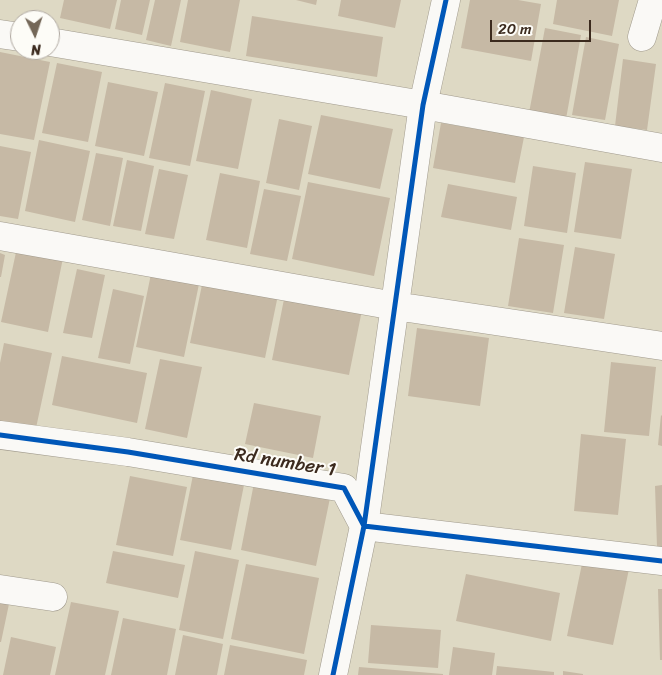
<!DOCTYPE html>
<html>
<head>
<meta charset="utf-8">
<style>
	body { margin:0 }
	#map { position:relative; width:662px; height:675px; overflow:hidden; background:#ded9c4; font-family:Sriracha,sans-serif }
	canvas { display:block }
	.north { position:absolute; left:10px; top:10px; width:50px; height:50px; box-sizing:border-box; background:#fdfcf7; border:1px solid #afa8a0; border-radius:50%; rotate:176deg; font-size:14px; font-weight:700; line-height:20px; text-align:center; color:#3b2a1e }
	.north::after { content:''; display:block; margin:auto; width:18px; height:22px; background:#746758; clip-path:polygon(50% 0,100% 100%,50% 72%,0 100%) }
	.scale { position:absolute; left:490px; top:20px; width:101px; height:22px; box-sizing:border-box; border:2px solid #3b2a1e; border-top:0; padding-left:6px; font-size:15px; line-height:18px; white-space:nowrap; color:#3b2a1e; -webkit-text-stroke:4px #fdfcf7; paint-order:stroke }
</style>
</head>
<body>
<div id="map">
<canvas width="662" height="675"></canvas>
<div class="north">N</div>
<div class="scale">20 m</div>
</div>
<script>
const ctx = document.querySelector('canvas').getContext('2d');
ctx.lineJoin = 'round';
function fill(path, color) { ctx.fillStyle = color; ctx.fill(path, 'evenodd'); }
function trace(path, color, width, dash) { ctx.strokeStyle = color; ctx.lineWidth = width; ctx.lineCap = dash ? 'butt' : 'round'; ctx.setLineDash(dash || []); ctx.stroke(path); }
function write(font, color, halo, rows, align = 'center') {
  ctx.font = font + ' Sriracha,sans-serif'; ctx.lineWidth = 4; ctx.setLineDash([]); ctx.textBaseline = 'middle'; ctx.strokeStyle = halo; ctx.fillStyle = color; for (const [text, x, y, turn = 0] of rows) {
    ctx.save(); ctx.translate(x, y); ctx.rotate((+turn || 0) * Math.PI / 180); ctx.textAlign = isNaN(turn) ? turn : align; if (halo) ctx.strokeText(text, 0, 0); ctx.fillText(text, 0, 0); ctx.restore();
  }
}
fill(new Path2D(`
	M64,0h53l-7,29 -50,-11z
	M121,0h29l-8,35 -27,-6z
	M155,0h26l-10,46 -25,-6z
	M188,0h52l-10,52 -50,-10z
	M296,0h21l-1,5z
	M341,0h60l-6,28 -57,-12z
	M470,0h48l23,4 -10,57 -70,-13z
	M557,0h62l-7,36 -59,-12z
	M252,16l131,21 -6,40 -131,-21z
	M545,28l36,7 -15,84 -37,-6z
	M586,37l33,7 -14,76 -33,-5z
	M0,52l50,10 -16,78 -34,-6z
	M623,59l33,5 -9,66 -32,-4z
	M57,63l45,9 -14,70 -46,-9z
	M108,82l50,10 -14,64 -49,-10z
	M165,83l40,8 -15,75 -41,-8z
	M211,90l41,9 -14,70 -42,-8z
	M321,115l72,14 -13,60 -72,-15z
	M279,119l33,7 -13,64 -33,-7z
	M441,123l83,14 -9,46 -82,-15z
	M39,140l51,11 -15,71 -50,-11z
	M0,146l31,6 -13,67 -18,-3z
	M96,153l27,5 -13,68 -28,-6z
	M127,160l27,6 -13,65 -28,-5z
	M585,162l47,7 -11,70 -47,-7z
	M533,166l43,7 -9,60 -43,-7z
	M159,169l29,6 -14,64 -29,-5z
	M220,173l40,8 -13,67 -41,-8z
	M308,182l82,16 -16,78 -82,-17z
	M448,184l69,13 -6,33 -70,-13z
	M264,189l37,7 -14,65 -37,-7z
	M519,238l45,7 -11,68 -45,-7z
	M18,243l46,10 -16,79 -47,-10z
	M575,247l40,7 -11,65 -40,-6z
	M0,253l5,2 -4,22h-1z
	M77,269l28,6 -13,63 -29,-5z
	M151,274l48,10 -15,73 -48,-10z
	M203,280l75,15 -13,63 -75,-15z
	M113,289l31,7 -14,68 -32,-6z
	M286,289l77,16 -14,70 -77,-15z
	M417,328l72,10 -9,68 -72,-10z
	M4,343l48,10 -16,75 -36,-7v-58z
	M62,356l85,17 -10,50 -85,-18z
	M160,359l42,8 -15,71 -42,-9z
	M611,362l45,5 -7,69 -45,-4z
	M254,403l67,13 -8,42 -68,-14z
	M661,415l1,1v30l-4,-1z
	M581,434l45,5 -8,76 -44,-4z
	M195,465l51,10 -15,75 -51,-10z
	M130,476l57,11 -14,69 -57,-11z
	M254,483l76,15 -14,68 -75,-16z
	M662,485v62h-5l-2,-61z
	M113,551l72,14 -7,33 -72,-15z
	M195,551l44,9 -16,79 -44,-9z
	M583,559l46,10 -16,76 -46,-9z
	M246,564l73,14 -15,76 -73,-15z
	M466,574l94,19 -9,48 -95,-20z
	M658,589h4v71h-2z
	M0,602l9,2 -8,38h-1z
	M71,602l48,9 -14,64h-50z
	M123,618l53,11 -9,46h-56z
	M371,625l70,5 -3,38 -70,-5z
	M183,635l40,9 -6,31h-42z
	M11,637l45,10 -6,28h-47z
	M230,645l77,15 -3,15h-80z
	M453,647l42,6 -3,22h-43z
	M497,666l57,6v3h-58z
	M359,667l84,7v1h-85z
	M563,671l20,3v1h-20z`), '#c6b9a5');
const minor = new Path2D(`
	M0,34l20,3
	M642,37l11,-37
	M50,42l373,63 239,43
	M0,236l395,70 267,40
	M0,435l128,17 216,36 20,38 298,35
	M0,589l53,8
	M333,675l31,-149 59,-421 23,-105`);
trace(minor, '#a09a8d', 29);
trace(minor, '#faf9f6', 28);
trace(new Path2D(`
	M0,435l128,17 216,36 20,38 298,35
	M333,675l31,-149 59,-421 23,-105`), '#0057b8', 5);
write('19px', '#3b2a1e', '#fdfcf7', [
	["Rd number 1",285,463,9]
]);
</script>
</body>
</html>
